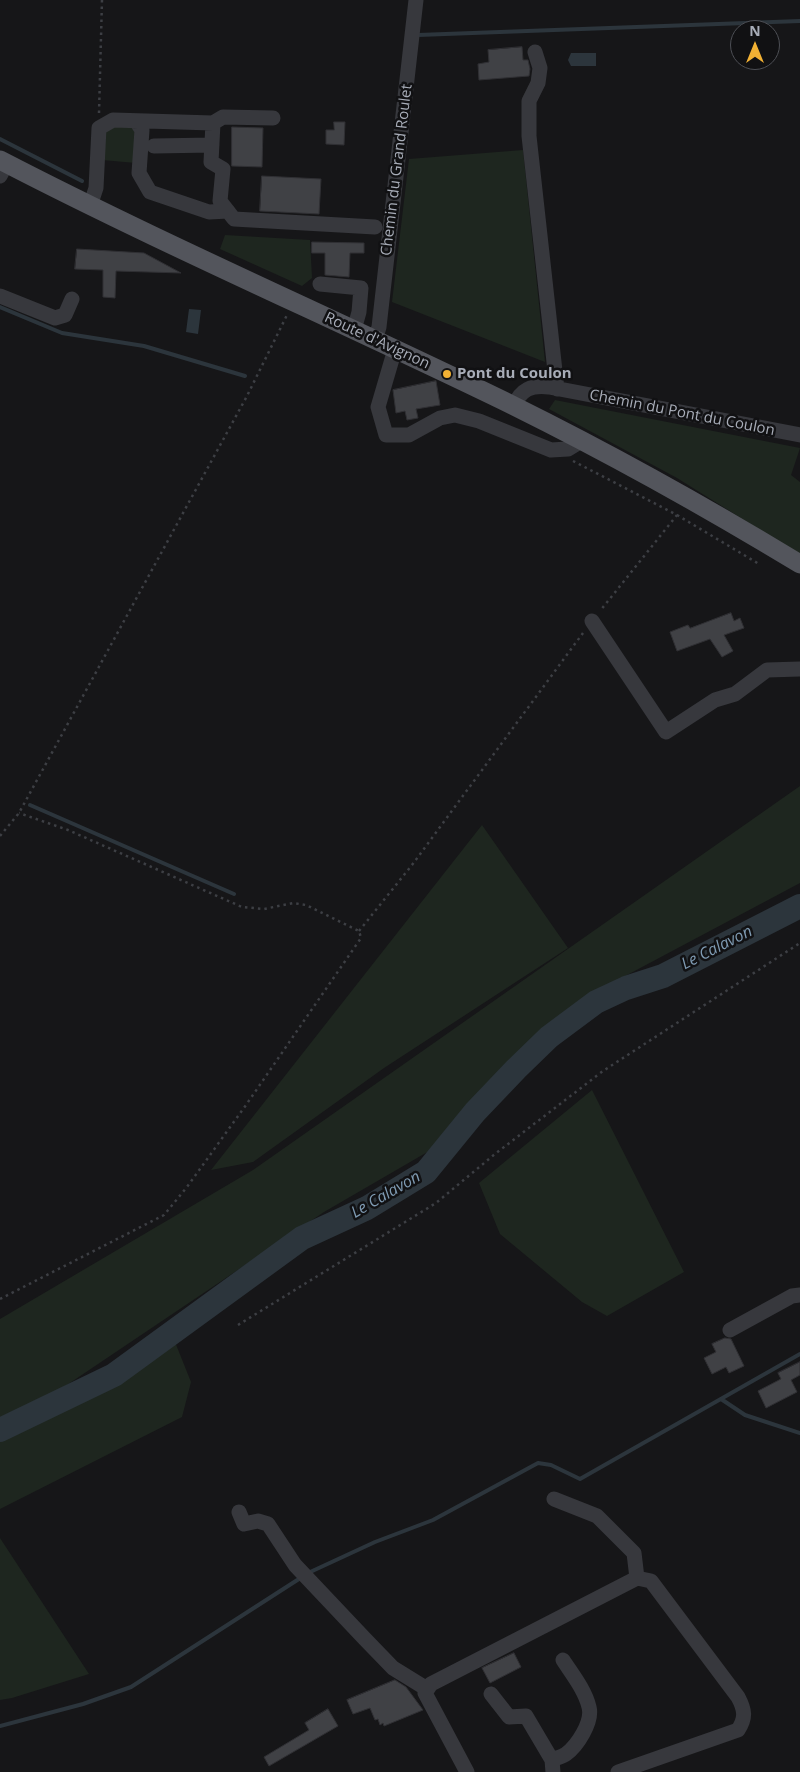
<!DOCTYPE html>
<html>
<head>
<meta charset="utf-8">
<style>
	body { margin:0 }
	#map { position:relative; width:800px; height:1772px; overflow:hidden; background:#161618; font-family:"Open Sans",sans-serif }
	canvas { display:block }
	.north { position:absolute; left:730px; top:20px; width:50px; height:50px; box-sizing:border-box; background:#111113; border:1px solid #4d4f55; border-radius:50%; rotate:0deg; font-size:14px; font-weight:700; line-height:20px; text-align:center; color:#a8adb8 }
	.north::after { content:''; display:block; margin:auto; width:18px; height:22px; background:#f2b134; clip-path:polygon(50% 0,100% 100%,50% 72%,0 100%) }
</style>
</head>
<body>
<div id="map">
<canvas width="800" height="1772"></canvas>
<div class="north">N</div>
</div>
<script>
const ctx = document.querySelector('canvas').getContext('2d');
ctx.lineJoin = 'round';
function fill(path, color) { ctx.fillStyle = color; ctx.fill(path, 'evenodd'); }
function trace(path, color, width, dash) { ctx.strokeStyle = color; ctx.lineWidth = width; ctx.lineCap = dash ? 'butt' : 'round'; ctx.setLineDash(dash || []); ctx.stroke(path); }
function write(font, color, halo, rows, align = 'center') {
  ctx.font = font + ' "Open Sans",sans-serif'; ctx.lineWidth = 5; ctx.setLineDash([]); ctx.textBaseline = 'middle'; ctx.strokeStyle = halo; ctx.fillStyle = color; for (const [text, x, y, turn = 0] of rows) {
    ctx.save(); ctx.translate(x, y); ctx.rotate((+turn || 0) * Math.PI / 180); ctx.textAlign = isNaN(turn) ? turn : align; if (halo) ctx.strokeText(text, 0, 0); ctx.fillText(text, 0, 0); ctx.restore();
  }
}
fill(new Path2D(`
	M110,126h22l5,6 -1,31 -34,-3v-21z
	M523,150l22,212 -153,-60 17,-143z
	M225,235l85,5 2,38 -10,8 -82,-37z
	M555,400l245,48 -9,27 9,7v73l-123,-77 -128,-69z
	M800,786v97l-203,108 -41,30 -120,126 -112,65 -278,187 -46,21v-101l253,-149z
	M482,825l86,123 -184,120 -131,94 -42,8z
	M592,1090l92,182 -77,44 -25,-14 -82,-68 -21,-51z
	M175,1342l16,40 -9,35 -182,92v-68l123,-59z
	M0,1538l89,136 -77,24 -12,2z`), '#1e261f');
fill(new Path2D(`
	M571,53h25v13h-25l-3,-6z
	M189,309l12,1 -3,24 -12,-2z`), '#2c353c');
trace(new Path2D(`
	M418,35l382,-14
	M0,139l82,42
	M0,307l62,26 82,13 101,30
	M30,805l204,89
	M721,1399l24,16 55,18
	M308,1573l67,-31 58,-22 105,-57 13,2 29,14 220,-125
	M0,1726l83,-22 48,-17 171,-110`), '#2c353c', 4);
trace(new Path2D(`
	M0,1430l114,-55 188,-137 65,-30 59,-36 49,-60 41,-43 33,-32 47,-35 30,-14 37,-12 137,-70`), '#2c353c', 24);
const building = new Path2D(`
	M522,47l1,13h5l2,9 -1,7 -50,4 -1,-16 11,-2 -1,-12z
	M334,122h11l-1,23 -18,-1v-14h8z
	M232,127l31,1 -1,39 -30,-1z
	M262,176l59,3 -2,35 -59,-3z
	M312,242l52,1v10h-14l-1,24 -24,-2v-22h-13z
	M77,249l67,4 37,20 -65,-2 -1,27 -12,-1v-27l-28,-1z
	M436,381l4,24 -24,4 2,9 -11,2 -2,-9 -9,2 -3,-23z
	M731,613l3,8 6,-3 4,10 -20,7 9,16 -11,6 -12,-18 -33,12 -7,-19 18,-7 2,3z
	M725,1338l6,1 13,27 -15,7 -3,-6 -14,7 -8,-16 12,-6 -4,-8z
	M800,1362v13l-9,5 6,12 -31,16 -8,-17 23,-12 -3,-6z
	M514,1653l7,14 -31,16 -8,-15z
	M395,1680l11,7 17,23 -39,16 -1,-3 -3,2 -2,-6 -3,1 -5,-12 -17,6 -6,-14z
	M328,1709l10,17 -69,40 -5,-9 45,-27 -4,-7z`);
fill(building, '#404145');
trace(building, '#303034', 1);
trace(new Path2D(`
	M99,113l3,-113
	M573,461l104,54 -77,96
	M677,515l82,49
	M0,836l19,-23 228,-417 40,-81
	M359,931l53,-66 171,-232
	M0,1299l164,-84 23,-28 59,-82 115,-167 -2,-7 -53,-26 -13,-2 -29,6 -22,-2 -174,-77 -49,-17
	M238,1325l198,-122 59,-49 108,-83 197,-128`), '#3d3f44', 2.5, [2.5, 4]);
trace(new Path2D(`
	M535,52l5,16 -2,15 -9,18v35l28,253
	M136,121l6,9 -3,43 11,19 59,20 19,-1
	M213,123l-2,39 12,7 -3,32 14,18 141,8
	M154,146l58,-1
	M0,176l7,-13
	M90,206l6,-18 3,-60 14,-8 100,3 10,-6 50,1
	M320,284l41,4 -2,24 -5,18
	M0,296l55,22 10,-3 7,-16
	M375,340l4,-13 37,-327
	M395,349l-17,58 8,28h23l31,-17 15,-3 24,6 72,29 17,-1 13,-8
	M514,406c7,-17 17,-21 35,-19l251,48
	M592,621l74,111 49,-32 20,-6 32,-24 33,-1
	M730,1330l62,-34 8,-1
	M554,1499l43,17 37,37 3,25
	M239,1512l5,12 14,-3 10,3 27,41 69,73 29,30 34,21
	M491,1694l18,23 17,-1 26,44 1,12
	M552,1760c4,-2 10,-3 14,-6 11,-8 27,-32 23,-47 -4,-17 -17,-33 -26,-47
	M467,1772l-42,-79 6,-9 206,-106 14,3 87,116c7,13 8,21 0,33l-120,42`), '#37383d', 15);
trace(new Path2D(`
	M0,160c168,87 342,162 512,245 99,49 194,102 288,159`), '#53555c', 19);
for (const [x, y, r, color] of [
	[447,374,5,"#f2b134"]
]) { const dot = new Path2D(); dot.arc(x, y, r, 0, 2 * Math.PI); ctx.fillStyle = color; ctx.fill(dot); trace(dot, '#111113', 2); }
write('15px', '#a8adb8', '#111113', [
	["Chemin du Grand Roulet",397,170,-83],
	["Route d'Avignon",377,341,25],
	["Chemin du Pont du Coulon",682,413,11]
]);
write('bold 15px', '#a8adb8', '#111113', [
	["Pont du Coulon",457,374]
], 'left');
write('italic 16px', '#7f9bb3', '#111113', [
	["Le Calavon",717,948,-27],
	["Le Calavon",386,1195,-30]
]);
</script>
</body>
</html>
